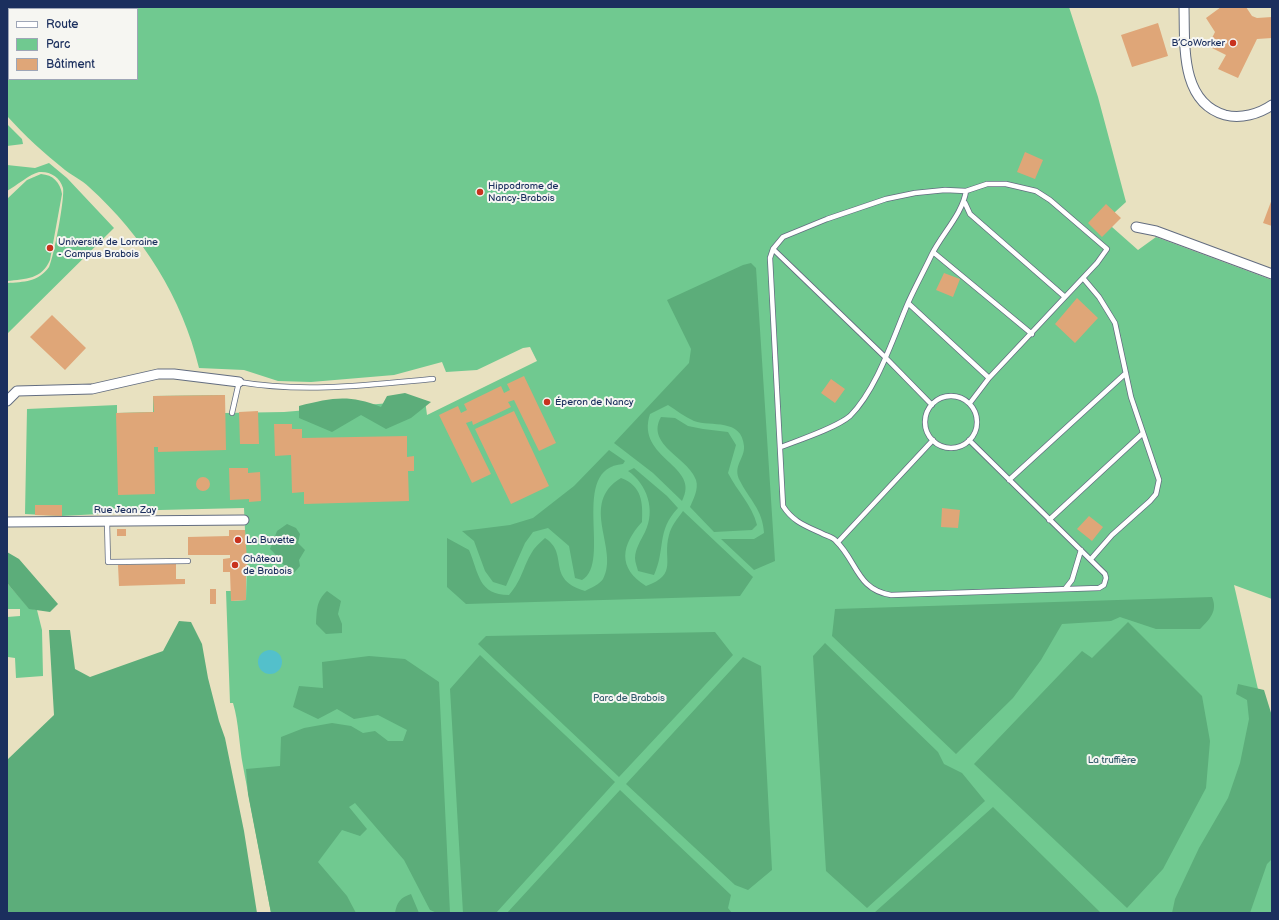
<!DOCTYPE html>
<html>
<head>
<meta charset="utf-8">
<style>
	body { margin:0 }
	#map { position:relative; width:1279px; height:920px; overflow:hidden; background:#e8e1c0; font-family:"Balsamiq Sans",sans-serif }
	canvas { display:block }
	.frame { position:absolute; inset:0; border:8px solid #1b2f5e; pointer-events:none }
	.legend { position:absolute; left:8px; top:8px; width:130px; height:72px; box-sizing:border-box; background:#f6f6f2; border:1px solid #9ea6b7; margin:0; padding:5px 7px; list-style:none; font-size:12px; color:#1b2f5e }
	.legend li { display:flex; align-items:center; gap:8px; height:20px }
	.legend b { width:20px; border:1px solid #9ea6b7 }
</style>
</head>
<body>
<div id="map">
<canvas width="1279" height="920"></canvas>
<div class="frame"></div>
<ul class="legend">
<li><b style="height:5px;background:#fff"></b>Route</li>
<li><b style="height:11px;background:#70c990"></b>Parc</li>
<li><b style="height:11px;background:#dfa678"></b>Bâtiment</li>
</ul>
</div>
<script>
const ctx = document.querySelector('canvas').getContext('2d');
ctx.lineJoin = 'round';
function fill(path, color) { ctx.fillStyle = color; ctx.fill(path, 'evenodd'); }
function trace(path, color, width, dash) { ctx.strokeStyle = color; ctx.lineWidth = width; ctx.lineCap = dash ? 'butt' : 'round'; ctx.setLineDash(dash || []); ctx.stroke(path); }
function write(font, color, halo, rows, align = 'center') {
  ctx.font = font + ' "Balsamiq Sans",sans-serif'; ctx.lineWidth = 4; ctx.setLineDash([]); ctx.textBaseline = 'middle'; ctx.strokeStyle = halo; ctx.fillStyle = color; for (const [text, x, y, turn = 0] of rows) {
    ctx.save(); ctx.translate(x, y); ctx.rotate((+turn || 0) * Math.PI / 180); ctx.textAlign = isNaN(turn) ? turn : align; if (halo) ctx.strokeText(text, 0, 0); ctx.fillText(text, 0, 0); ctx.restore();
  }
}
fill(new Path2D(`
	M7,7h1062l29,90 28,105 -11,10 -3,15 26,23 18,-13 116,43v319l-38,-14 38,165v163h-1001c-9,-49 -19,-98 -28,-147 -4,-21 -4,-43 -10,-63h-3l-4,-112h5v10l15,-1 1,-47h-1l-2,-45 -126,3v2l-56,3 -37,-2 2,-105 90,-4v8l36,-1v-16l72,-1v18l59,-1 141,-12 2,15 110,-54 -7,-14 -7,1 -46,22 -31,2 -4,-10 -48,13 -83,7 -33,-1 -34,-11 -45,-2c-17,-71 -56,-132 -110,-181 -7,-7 -16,-11 -24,-17 -21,-17 -40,-34 -58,-54zM9,9h128v70h-128z
	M7,124l15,15 1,5 -16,2z
	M49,163l18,15 47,50 -107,106v-51c17,-1 31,-1 42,-16 5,-10 16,-70 14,-79 -3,-11 -13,-17 -24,-16 -9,2 -23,14 -32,19v-26l28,3z
	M41,174c12,1 19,8 21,20l-12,66c-8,19 -24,19 -43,21v-82l20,-19z
	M7,583l22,25 8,2 5,20 1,46 -27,2 -1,-20 -7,-1 -1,-40 13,-1v-7h-13z`), '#70c990');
fill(new Path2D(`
	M751,263l5,5 19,293 -21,9 -33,-31h33l10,-6c-1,-23 -15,-34 -24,-52 -8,-15 5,-22 4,-35 -2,-28 -33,-19 -50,-25 -9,-4 -18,-11 -26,-16l-18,9c-15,45 52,51 32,87l-29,-28 -39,-30 75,-80 2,-14 -24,-49 76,-35z
	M405,393l26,9 -20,16 -25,11 -25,-14 -29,17 -33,-14v-12c33,-8 49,-12 82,1l6,-11z
	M661,417l14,1 13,8 15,3 25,3 8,13 -8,28c9,18 24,32 29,52l-5,5 -38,2 -24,-25c3,-7 9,-18 6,-27 -7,-22 -51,-35 -35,-63z
	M609,450l16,11 -2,3c-55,4 -10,99 -41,116l-7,-2 -6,-32 -21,-18 -15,4 -8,11 -19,43 -13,-4 -8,-11 -11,-30 -12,-10 48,-6 23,-7 41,-32z
	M634,468l33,28 11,12c-22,23 -12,41 -24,67l-16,-4c-1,-4 -3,-9 -3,-13 0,-9 6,-18 10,-26 11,-22 2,-48 -17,-61z
	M621,478c21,8 22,24 21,44 -21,23 -25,46 4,64 33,-12 16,-26 23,-51 2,-9 9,-17 14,-24l70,66 -13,19 -274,8 -19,-17v-49l22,12c10,23 9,45 40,45 14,-16 14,-30 25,-46 3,-4 7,-7 11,-11 25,16 0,41 40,53 6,-3 15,-7 18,-12 17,-30 -25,-75 18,-101z
	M287,524l9,4 4,6 -2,9 7,7 -6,10 1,6 -6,7c-11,-6 -15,-16 -24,-24l7,-18z
	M7,552l12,7 39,45 -8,8 -21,-3 -22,-26z
	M327,591l14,10 -3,13 4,10v9l-16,1 -10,-10c1,-14 0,-23 11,-33z
	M1212,597c6,14 -2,22 -12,32h-44l-36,-12 -9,4 -49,3 -21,36 -28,38 -57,56 -124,-118 3,-27z
	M179,621l12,1 11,22 6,34 11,43 6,17 19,93 13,82h-250v-153l47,-45 -5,-85h21l5,39 15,8 73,-26z
	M1128,622l74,74 8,45 -4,47 -43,81 -36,39 -153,-144 108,-113 10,7z
	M715,632l18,23 -114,122 -141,-133 8,-8z
	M825,643l113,109 6,12 18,9 23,28 -118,107 -41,-37 -13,-215z
	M480,655l135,127 -119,131h-33l-13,-224z
	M369,656l36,3 34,23 11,231h-13l-7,-3 -26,-50 -49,-57 -6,4 18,22 -7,7 -18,-6 -24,32 29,34 9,17h-85l-23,-119 -2,-25 34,-3 1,-29 23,-9 28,-5 19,3 12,7 12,-2 13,10h15l4,-11 -29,-15 -24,4 -17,-10 -19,10 -25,-12 6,-21 24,2 -1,-26z
	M743,657l18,9 11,204 -24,20 -13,-5 -109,-101z
	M1238,684l26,6 8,26v143l-5,5 -17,49h-78l3,-14 24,-51 29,-50 12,-35 9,-44 -2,-19 -11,-6z
	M620,790l111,105 -3,13 4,5h-225z
	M993,807l108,106h-227z
	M411,894l8,19h-24c2,-11 5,-15 16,-19z`), '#5cad7a');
fill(new Path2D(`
	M258 662a12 12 0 1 1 24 0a12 12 0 1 1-24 0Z`), '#53c0cb');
fill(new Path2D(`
	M1221,7h25l6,9 5,2 15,-1v21l-15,1 -19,39 -20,-9 8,-14 -18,-9 7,-14 -9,-14z
	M1158,23l10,33 -36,11 -11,-32z
	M1025,152l18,8 -8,19 -18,-7z
	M1272,199v27l-9,-3z
	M1106,204l15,14 -19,19 -14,-14z
	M944,273l16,6 -7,18 -17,-7z
	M1077,298l21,20 -23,25 -20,-19z
	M52,315l34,33 -21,22 -35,-33z
	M524,376l32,67 -17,8 -25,-51 -6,2 3,5 -38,18 -1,-4 -6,2 25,51 -19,9 -33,-68 19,-9 3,7 6,-3 -3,-6 37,-18 3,7 6,-3 -3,-6z
	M831,379l14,10 -10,14 -14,-10z
	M225,395l1,55 -68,2v-5h-4l1,47 -37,1 -2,-82 38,-1 -1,-16z
	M258,411l1,33h-19l-1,-32z
	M514,411l35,75 -38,18 -36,-75z
	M274,424h18v5h10v9l105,-2v21l7,-1v15h-6l1,30 -105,3v-12l-12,1 -1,-38 -16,1z
	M229,468h19v5l12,-1 1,29 -12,1v-3l-19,1z
	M196 484a7 7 0 1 1 14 0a7 7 0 1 1-14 0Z
	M35,505h27v11l-27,-1z
	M942,508l18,2 -2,18 -17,-1z
	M1089,516l14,11 -11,14 -15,-12z
	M117,529h9v7h-9z
	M229,530h16l3,44h-2v26l-15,1 -1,-29h-7v-13l7,-1v-3h-42v-18l41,-1z
	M176,564v15h9v5l-66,2 -1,-21z
	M210,589h6v15h-6z`), '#dfa678');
const lane = new Path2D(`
	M965,203l5,11 95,83
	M773,249l113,109 46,47
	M933,252l99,82
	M1083,278l16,19 16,26 16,74 28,83 -3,14 -6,7 -38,34 -21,24
	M908,303l81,75
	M925 422a26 26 0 1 1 52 0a26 26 0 1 1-52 0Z
	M232,413l7,-31c64,11 129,3 194,-3
	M969,440l136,134 1,4 -2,7 -5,3 -208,7c-34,-5 -34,-34 -55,-54 -3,-4 -9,-5 -13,-7 -17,-8 -30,-12 -40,-28l-13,-248 3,-9 10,-12 44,-18 59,-20 29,-6 30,-3 21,1 21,-7h19l30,7 14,9 57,49 -10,14 -108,115 -19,25
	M781,447c18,-7 55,-19 69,-31 27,-27 43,-78 58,-113 7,-16 16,-32 24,-49 10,-20 31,-41 34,-63
	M1009,480l117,-107
	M1049,520l93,-86
	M107,521l1,41 80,-1
	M838,542l95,-102
	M1065,589l7,-9 9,-30`);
const street = new Path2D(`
	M1184,7c1,38 -4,95 41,108 16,4 34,-1 47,-10
	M1136,227l20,4 116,43
	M7,401l10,-10 75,-2 66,-15h16l65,8
	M7,522l237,-2`);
trace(lane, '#636d80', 6);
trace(street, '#636d80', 11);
trace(lane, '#fff', 4.5);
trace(street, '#fff', 9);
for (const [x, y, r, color] of [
	[1233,43,4,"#c8321e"],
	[480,192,4,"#c8321e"],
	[50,248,4,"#c8321e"],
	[547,402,4,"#c8321e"],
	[238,540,4,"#c8321e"],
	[235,565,4,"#c8321e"]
]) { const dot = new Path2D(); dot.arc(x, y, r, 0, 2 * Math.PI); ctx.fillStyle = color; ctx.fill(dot); trace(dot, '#f6f6f2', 1.5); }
write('10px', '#1b2f5e', '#f6f6f2', [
	["B’CoWorker",1225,43,"right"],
	["Hippodrome de",488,186],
	["Nancy-Brabois",488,198],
	["Université de Lorraine",58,242],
	["- Campus Brabois",58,254],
	["Éperon de Nancy",555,402],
	["La Buvette",246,540],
	["Château",243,559],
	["de Brabois",243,571]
], 'left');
write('10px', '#1b2f5e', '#f6f6f2', [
	["Rue Jean Zay",125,510]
]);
write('10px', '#355d6d', '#f6f6f2', [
	["Parc de Brabois",629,698],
	["La truffière",1112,760]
]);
</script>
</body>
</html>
